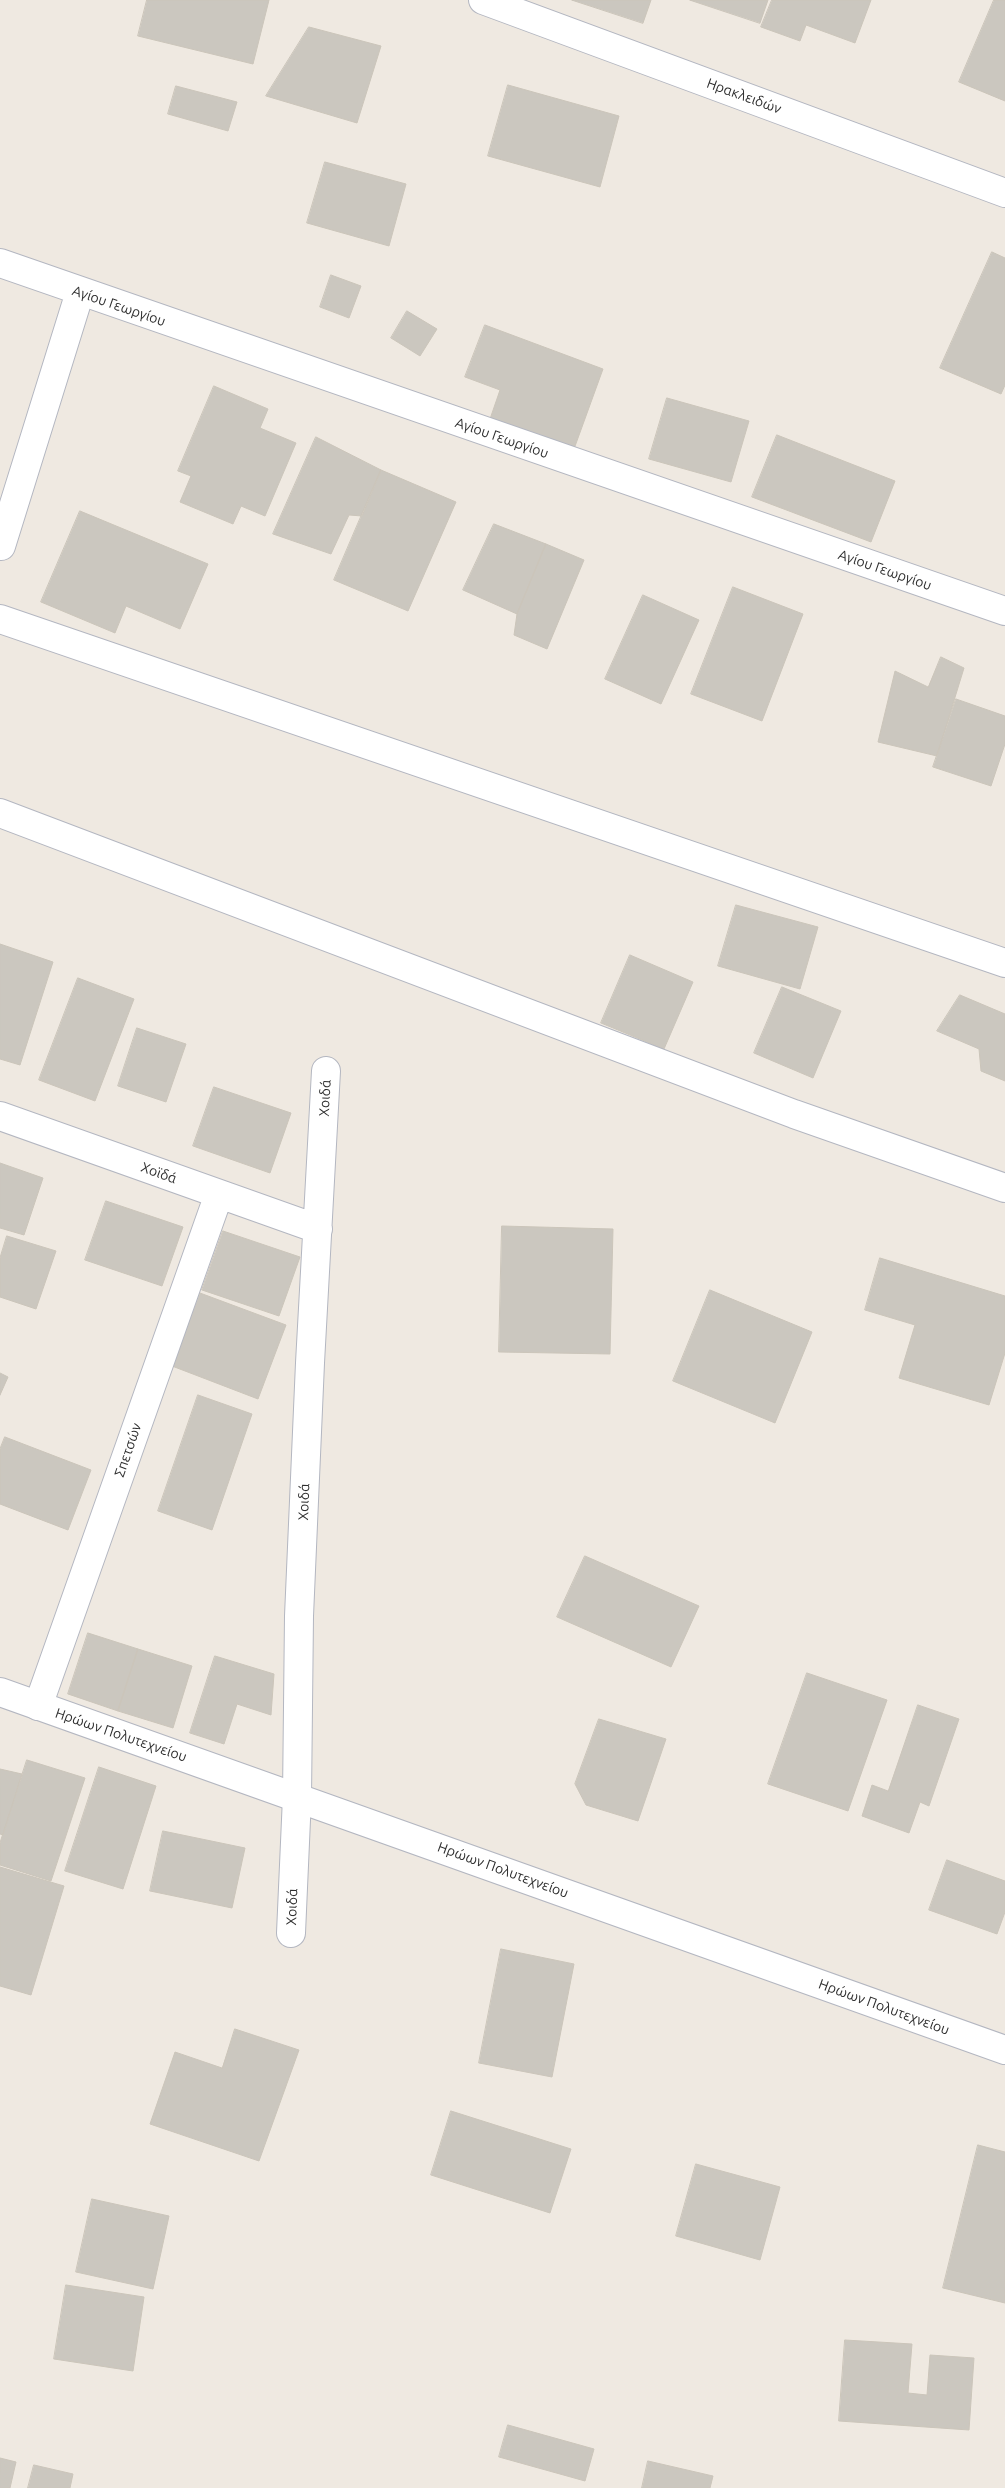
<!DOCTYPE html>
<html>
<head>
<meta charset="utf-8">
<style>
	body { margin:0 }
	canvas { display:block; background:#efe9e1 }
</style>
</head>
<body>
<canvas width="1005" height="2488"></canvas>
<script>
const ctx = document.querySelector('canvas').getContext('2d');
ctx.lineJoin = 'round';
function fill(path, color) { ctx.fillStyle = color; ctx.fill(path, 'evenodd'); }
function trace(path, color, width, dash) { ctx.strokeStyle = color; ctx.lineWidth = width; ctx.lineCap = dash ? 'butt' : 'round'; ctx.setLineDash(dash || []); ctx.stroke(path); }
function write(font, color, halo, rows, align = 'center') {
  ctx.font = font + ' Ubuntu,sans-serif'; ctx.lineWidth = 4.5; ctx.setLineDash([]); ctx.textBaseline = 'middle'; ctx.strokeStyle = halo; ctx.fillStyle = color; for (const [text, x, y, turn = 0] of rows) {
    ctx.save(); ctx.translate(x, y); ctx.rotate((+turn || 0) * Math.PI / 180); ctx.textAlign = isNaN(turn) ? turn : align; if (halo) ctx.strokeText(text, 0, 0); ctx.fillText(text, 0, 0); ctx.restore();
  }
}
const building = new Path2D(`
	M147,0h122l-16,64 -115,-28z
	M572,0h79l-8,23z
	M690,0h78l-8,23z
	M772,0h99l-16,43 -49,-18 -6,16 -39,-14z
	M994,0h11v101l-46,-19z
	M309,27l72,19 -24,77 -91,-27z
	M508,85l111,31 -19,71 -112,-31z
	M176,86l61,16 -9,29 -60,-17z
	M325,162l81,22 -17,62 -82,-23z
	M992,252l13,6v127l-4,9 -61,-26z
	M331,275l30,11 -12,32 -29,-11z
	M407,311l30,18 -17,27 -29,-18z
	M485,325l118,44 -29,80 -84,-30 10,-29 -35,-13z
	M214,386l54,23 -8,19 36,15 -31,73 -24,-10 -8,18 -53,-22 11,-26 -13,-5z
	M667,398l82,23 -18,61 -82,-23z
	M777,435l118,46 -24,61 -119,-45z
	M316,437l65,33 -19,46 -13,-1 -18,39 -58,-20z
	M381,470l75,32 -48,109 -74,-31z
	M80,511l128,53 -28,65 -54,-23 -11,27 -74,-31z
	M494,524l52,20 -29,70 -54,-24z
	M546,544l38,16 -37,89 -33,-14 3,-21z
	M733,587l70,27 -41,107 -71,-27z
	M643,595l56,25 -38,84 -56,-25z
	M941,657l23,11 -27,88 -59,-14 17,-71 33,16z
	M956,699l49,17v28l-14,42 -58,-19z
	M736,905l82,22 -18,62 -82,-23z
	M0,944l53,18 -33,103 -20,-6z
	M630,955l63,27 -29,67 -63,-26z
	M78,978l56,21 -39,102 -56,-21z
	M782,987l59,24 -28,67 -59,-25z
	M960,995l45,19v67l-24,-10 -2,-22 -42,-18z
	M137,1028l49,16 -20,58 -48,-16z
	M214,1087l77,26 -21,60 -77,-27z
	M0,1163l43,15 -19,57 -24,-7z
	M106,1201l77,26 -21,59 -77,-26z
	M502,1226l111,3 -3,125 -111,-2z
	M223,1231l77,26 -21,59 -77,-26z
	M7,1236l49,15 -20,58 -36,-12v-39z
	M880,1258l125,38v57l-16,52 -90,-27 16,-53 -50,-15z
	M710,1290l102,42 -37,91 -102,-42z
	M200,1293l86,32 -28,74 -86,-33z
	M0,1373l8,4 -8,18z
	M198,1395l54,19 -40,116 -54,-19z
	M5,1437l86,33 -23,60 -68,-26v-55z
	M585,1556l114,50 -28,61 -114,-50z
	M88,1633l50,16 -20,62 -50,-17z
	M138,1649l54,17 -19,62 -55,-17z
	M215,1656l59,18 -3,41 -34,-11 -13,40 -34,-11z
	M807,1673l80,27 -39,111 -80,-27z
	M918,1705l41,14 -30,87 -9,-4 -11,31 -47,-17 10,-31 16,6z
	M599,1719l67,20 -28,82 -52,-16 -11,-21z
	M27,1760l58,18 -34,103 -51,-16v-22z
	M99,1767l57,19 -33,103 -58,-18z
	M0,1769l22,5 -19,61 -3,-1z
	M163,1831l82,17 -13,60 -82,-17z
	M947,1860l58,21v31l-8,22 -68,-24z
	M0,1867l64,19 -33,109 -31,-9z
	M501,1949l73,15 -22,113 -73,-14z
	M235,2029l64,21 -40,111 -109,-37 25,-72 47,16z
	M451,2111l120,38 -21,64 -119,-38z
	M978,2145l27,7v151l-62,-15z
	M696,2164l84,23 -20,73 -84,-24z
	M92,2199l77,17 -16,73 -77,-17z
	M66,2285l78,12 -11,74 -79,-12z
	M845,2340l67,4 -4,49 19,2 3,-40 44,3 -5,72 -130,-9z
	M508,2425l86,24 -9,32 -86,-24z
	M0,2458l16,4 -6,26h-10z
	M648,2461l65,15 -3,12h-68z
	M34,2465l39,9 -3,14h-42z`);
fill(building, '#cbc7bf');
trace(building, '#cbc5ba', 1);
const street = new Path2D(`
	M483,0l522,193
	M0,263l1005,348
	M1,546l79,-254
	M0,619l1005,344
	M0,813l794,301 211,74
	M0,1116l318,113
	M38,1706l181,-512
	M291,1933l6,-136 2,-181 11,-253 16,-292`);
const secondary = new Path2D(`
	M0,1692l1005,358`);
trace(street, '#b4b7c1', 30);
trace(secondary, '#b4b7c1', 30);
trace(street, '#fff', 28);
trace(secondary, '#fff', 28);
write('14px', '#2e2e2e', '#fff', [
	["Ηρακλειδών",744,96,20],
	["Αγίου Γεωργίου",119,306,19],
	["Αγίου Γεωργίου",502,438,19],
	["Αγίου Γεωργίου",885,570,19],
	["Χοιδά",325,1098,-87],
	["Χοϊδά",159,1173,20],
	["Σπετσών",128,1450,-71],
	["Χοιδά",304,1502,-88],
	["Ηρώων Πολυτεχνείου",121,1735,19],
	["Ηρώων Πολυτεχνείου",503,1870,20],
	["Χοιδά",292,1907,-88],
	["Ηρώων Πολυτεχνείου",884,2007,20]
]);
</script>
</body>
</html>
